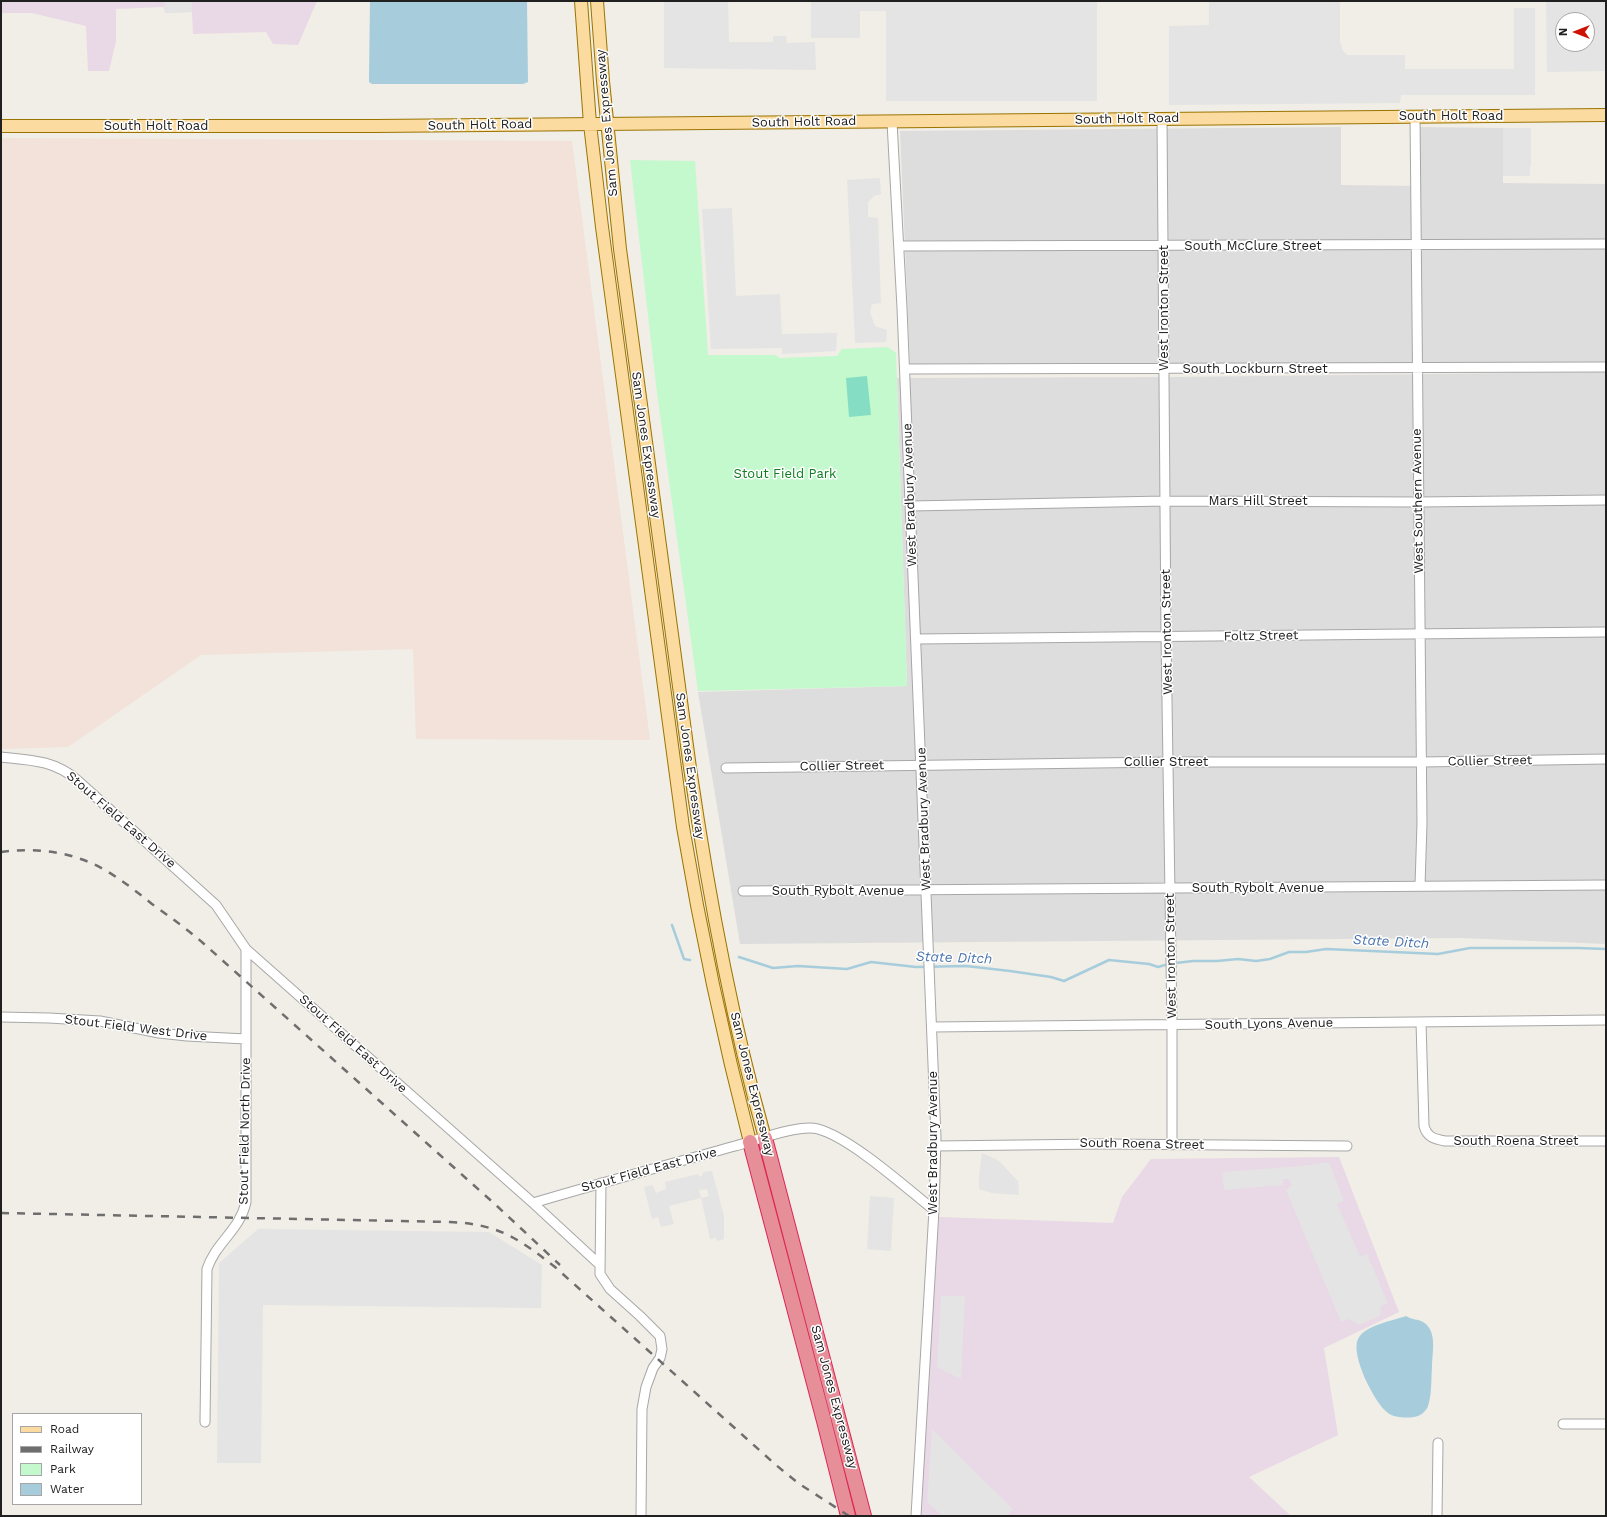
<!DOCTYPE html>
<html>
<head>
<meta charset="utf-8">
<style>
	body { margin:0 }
	#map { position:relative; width:1607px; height:1517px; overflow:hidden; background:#f0eee6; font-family:"Work Sans",sans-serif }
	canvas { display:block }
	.frame { position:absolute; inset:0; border:2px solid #202020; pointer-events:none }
	.legend { position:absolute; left:12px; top:1413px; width:130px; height:92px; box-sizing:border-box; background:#fff; border:1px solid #a6a6a6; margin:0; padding:5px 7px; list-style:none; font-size:12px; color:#202020 }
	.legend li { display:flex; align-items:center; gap:8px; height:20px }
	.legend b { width:20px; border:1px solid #a6a6a6 }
	.north { position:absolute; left:1555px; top:12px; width:40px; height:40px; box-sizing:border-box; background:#fff; border:1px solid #a6a6a6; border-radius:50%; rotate:270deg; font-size:11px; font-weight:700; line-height:16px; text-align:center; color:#202020 }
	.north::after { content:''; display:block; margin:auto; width:14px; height:18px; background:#cd1202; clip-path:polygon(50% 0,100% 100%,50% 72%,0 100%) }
</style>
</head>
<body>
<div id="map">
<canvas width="1607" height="1517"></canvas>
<div class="frame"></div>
<ul class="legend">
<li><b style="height:5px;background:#fbdba0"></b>Road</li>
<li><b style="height:5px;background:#6e6e6e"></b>Railway</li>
<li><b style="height:11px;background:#c4f9cd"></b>Park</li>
<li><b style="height:11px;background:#a7cddd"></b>Water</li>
</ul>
<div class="north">N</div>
</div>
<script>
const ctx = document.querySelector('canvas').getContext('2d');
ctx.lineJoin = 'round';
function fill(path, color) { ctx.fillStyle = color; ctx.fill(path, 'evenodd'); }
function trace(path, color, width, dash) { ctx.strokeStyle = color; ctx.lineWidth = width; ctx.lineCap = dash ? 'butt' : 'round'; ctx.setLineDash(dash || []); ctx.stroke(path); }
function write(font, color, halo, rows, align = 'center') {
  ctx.font = font + ' "Work Sans",sans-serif'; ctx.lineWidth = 3; ctx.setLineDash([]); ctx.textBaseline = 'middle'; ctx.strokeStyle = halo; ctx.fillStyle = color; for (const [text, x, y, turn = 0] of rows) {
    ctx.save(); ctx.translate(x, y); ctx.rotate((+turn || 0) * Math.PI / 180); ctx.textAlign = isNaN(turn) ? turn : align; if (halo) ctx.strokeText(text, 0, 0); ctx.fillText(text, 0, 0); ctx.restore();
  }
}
fill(new Path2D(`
	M1341,127v58l79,1 -1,-59 84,1v55l103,1v179l-696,1 -10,-233z
	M1606,372v572l-145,-6 -721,6 -42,-252 209,-6 -10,-308 277,-1z`), '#dedddd');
fill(new Path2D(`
	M1,1h316l-19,44 -25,-1 -7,-12 -73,2 -1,-22 -27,1 -1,-6 -48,2v32l-7,30h-21l-2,-45 -54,-13h-31z
	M1339,1157l60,155 -75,36 14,87 -89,42 42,39h-369l3,-114 14,-185 174,6 9,-26 29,-38z`), '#e9d8e5');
fill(new Path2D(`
	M1,138l571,3 78,599 -234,-1 -3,-90 -212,6 -133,92 -67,2z`), '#f2e2da');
fill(new Path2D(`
	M630,160l65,1 13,194h67l5,3 57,-2 5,-7 46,-2 8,6 11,333 -209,5 -41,-298z`), '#c4f9cd');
fill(new Path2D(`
	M867,376l4,39 -22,2 -3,-39z`), '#85dec3');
fill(new Path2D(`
	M165,1h27v11l-27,1z
	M664,1h64l1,41h44v-6h13l1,7 28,-1 1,28 -152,-2z
	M811,1h286v100h-211v-90h-26v27h-49z
	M1209,1h131v41l3,9 4,4h58v14h109v-61h21v87h-134l-1,8 -231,2v-79l40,-1z
	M1546,1h60v70l-59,1zM1563,20h24v24h-24z
	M1503,128h28v38h-1v10h-27z
	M880,178l1,16 -7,2 -6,6v15l10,1 3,85 -9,1 -2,8 5,14 12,4 -1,12 -31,1 -8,-163z
	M732,208l4,88 44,-2 2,40 55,-1 -1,18 -54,3v-6l-71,1 -9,-140z
	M982,1153l16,7 20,21 1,14 -27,-2 -13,-4v-13z
	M1329,1162l15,39 -7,3 23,52 7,-2 21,49 -7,3 -1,10 -21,9 -11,-6 -7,3 -55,-132 6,-5 -4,-6h-5v6l-59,5 -2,-18 80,-6z
	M712,1171l12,45v23l-7,2 -1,-3 -6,1 -9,-41 8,-2 -2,-7 -8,1 2,8 -32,8 5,18 -13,3 -3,-10 -6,2 -8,-32 9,-2 3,8 10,-4 -1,-7 33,-8 2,3 3,-3v-2z
	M870,1196l24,2 -3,53 -24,-2z
	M258,1229l231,3 53,33 -1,43 -278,-3 -2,158h-44l2,-200z
	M941,1296h24l-4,83 -24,-12z
	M932,1429l81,80 -6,7h-65l-15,-14z`), '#e4e4e4');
fill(new Path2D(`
	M370,1h157l1,81 -5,2h-151l-3,-2v-5z
	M1406,1316c6,4 12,3 17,6 15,9 9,31 9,45 -1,13 0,27 -4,39 -2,6 -8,10 -14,11 -8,1 -19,1 -26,-4 -13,-9 -38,-58 -30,-74 7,-14 34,-18 48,-23z`), '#a7cddd');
trace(new Path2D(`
	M672,925l12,34 6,1
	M739,957l34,11 25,-2 49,3 24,-7 45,5 50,-1 44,5 41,6 13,4 45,-21 40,4 9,3 7,-2
	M1176,963l17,-2h24l21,-2 18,2 14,-2 19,-7h17l20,-3 112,5 32,-6h108l28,1`), '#a7cddd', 2.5);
const minor = new Path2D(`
	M1415,116l7,707 -2,63
	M1162,119l4,517 6,389v120
	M892,122l10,186 34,829 -2,73 -18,306
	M899,246l707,-2
	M905,369l701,-2
	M911,506l254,-5 253,1 188,-2
	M916,639l690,-7
	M1,757c29,3 53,3 76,23l139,125 30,44 287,254 66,61
	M726,768l443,-6h253l184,-3
	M743,891l863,-6
	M1,1017l48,1 51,3 59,12 28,3 59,3
	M1421,1022l3,104c3,11 10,13 21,15h161
	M932,1027l674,-7
	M936,1146l166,-2 245,2
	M601,1183l-1,91 10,15 30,27 20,20 2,13 -2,9 -7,10 -7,19 -4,22 -1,107
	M533,1203c67,-20 134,-38 202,-57 20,-5 63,-22 83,-17 33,9 87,58 116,81
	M205,1422l2,-153c9,-27 33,-39 39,-67v-253
	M1563,1424h43
	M1437,1516l1,-73`);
const major = new Path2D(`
	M581,1l9,123 12,103 81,600c18,107 40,210 67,315
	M597,1l6,80 17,168 70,519c18,124 41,249 75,370
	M1,126h374l1231,-11`);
const highway = new Path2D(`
	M765,1138l99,378
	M750,1142l74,279 24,95`);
trace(minor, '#a7a7a7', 11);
trace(major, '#9a7401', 14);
trace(highway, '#da2756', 16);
trace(minor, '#fff', 9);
trace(major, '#fbdba0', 12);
trace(highway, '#e68f98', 14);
trace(new Path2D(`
	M1,852c35,-5 73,0 104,18 17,10 32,22 47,34 18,13 35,25 51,39l294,263 63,59
	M1,1213l449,9c48,2 68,16 105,45l221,198 22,18 51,33`), '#6e6e6e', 2.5, [8, 8]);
write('13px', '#202020', '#fff', [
	["South Holt Road",1451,116],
	["South Holt Road",1127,119,-1],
	["South Holt Road",804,122,-1],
	["Sam Jones Expressway",607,123,-95],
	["South Holt Road",480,125,-1],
	["South Holt Road",156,126],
	["South McClure Street",1253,246],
	["West Ironton Street",1164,308,-90],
	["South Lockburn Street",1255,369],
	["Sam Jones Expressway",646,445,82],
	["West Bradbury Avenue",910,495,-92],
	["Mars Hill Street",1258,501],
	["West Southern Avenue",1418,501,-91],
	["West Ironton Street",1167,632,-91],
	["Foltz Street",1261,636,-1],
	["Collier Street",1490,761,-1],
	["Collier Street",1166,762],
	["Sam Jones Expressway",690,766,82],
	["Collier Street",842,766,-1],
	["West Bradbury Avenue",924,819,-92],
	["Stout Field East Drive",121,820,41],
	["South Rybolt Avenue",1258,888],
	["South Rybolt Avenue",838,891],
	["West Ironton Street",1171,956,-91],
	["South Lyons Avenue",1269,1024,-1],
	["Stout Field West Drive",136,1028,7],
	["Stout Field East Drive",353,1044,42],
	["Sam Jones Expressway",752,1084,76],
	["Stout Field North Drive",245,1131,-89],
	["South Roena Street",1516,1141],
	["West Bradbury Avenue",933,1143,-90],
	["South Roena Street",1142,1144,1],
	["Stout Field East Drive",649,1170,-15],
	["Sam Jones Expressway",834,1397,75]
]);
write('13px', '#0d7f1f', '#fff', [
	["Stout Field Park",785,474]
]);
write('italic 14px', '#4c75af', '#fff', [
	["State Ditch",1391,942,3],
	["State Ditch",954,958,2]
]);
</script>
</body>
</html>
